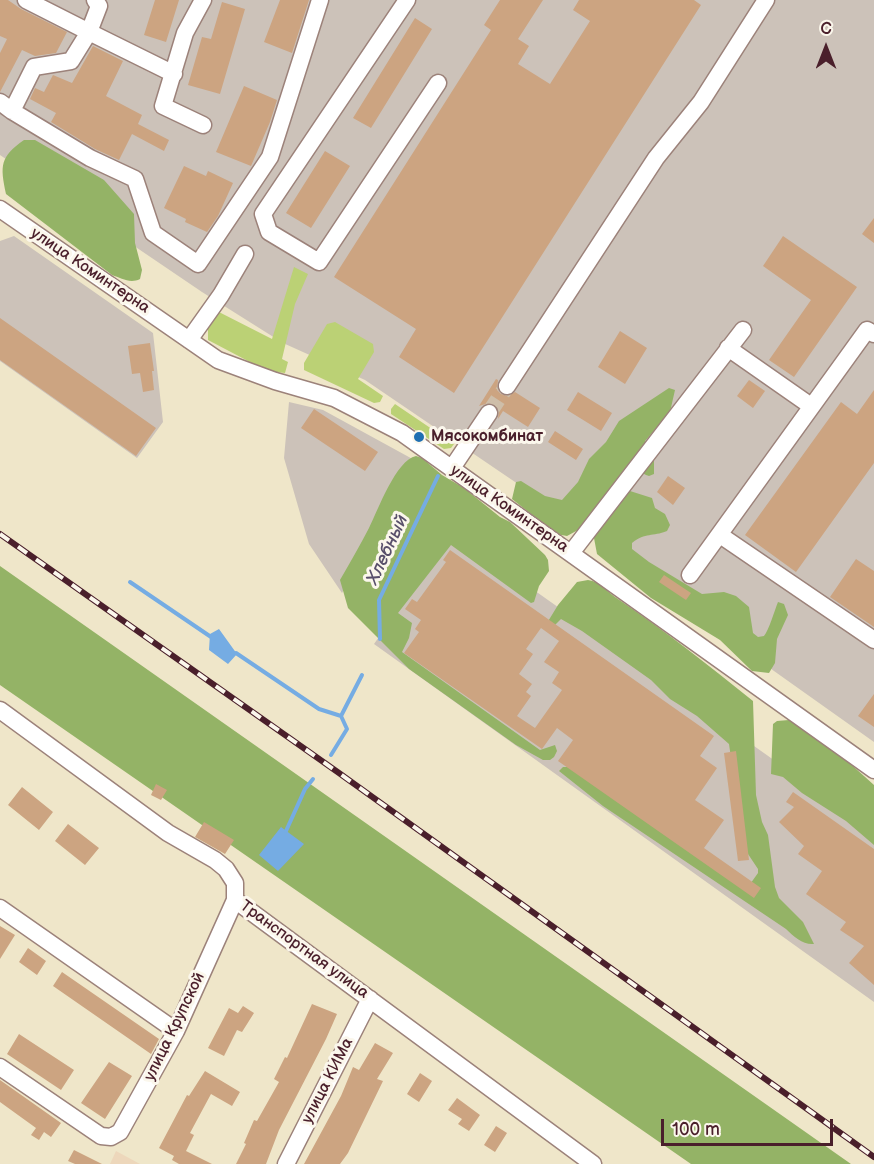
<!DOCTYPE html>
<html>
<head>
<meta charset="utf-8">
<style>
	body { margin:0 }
	#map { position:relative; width:874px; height:1164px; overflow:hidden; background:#efe6c9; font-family:"Balsamiq Sans",sans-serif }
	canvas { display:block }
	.north { position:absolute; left:796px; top:18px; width:60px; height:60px; -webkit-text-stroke:4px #fbf7ec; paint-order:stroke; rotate:0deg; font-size:16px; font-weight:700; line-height:24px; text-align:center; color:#4a1f2b }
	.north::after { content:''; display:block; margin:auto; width:21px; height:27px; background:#4a1f2b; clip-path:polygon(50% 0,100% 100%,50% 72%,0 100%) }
	.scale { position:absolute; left:661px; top:1119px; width:172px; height:27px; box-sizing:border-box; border:3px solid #4a1f2b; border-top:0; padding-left:8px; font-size:18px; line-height:21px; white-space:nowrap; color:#4a1f2b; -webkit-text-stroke:4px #fbf7ec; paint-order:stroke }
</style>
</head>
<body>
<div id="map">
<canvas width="874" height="1164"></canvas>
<div class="north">С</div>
<div class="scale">100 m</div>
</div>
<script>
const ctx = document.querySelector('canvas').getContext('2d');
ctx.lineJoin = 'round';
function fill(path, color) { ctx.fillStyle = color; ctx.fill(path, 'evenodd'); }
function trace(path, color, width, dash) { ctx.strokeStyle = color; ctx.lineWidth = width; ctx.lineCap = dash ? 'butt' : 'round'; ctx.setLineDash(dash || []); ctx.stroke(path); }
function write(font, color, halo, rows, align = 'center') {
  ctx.font = font + ' "Balsamiq Sans",sans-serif'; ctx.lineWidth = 6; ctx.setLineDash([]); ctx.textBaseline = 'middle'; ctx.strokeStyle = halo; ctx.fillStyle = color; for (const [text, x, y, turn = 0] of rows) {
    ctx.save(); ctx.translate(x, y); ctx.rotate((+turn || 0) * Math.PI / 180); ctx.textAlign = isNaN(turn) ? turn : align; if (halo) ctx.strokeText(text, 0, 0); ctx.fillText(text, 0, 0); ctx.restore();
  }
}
fill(new Path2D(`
	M116,1151l24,13h-30z`), '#edd7bb');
fill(new Path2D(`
	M0,0h874v742l-100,-71 -206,-153 -203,-138 -82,-37 -81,-51 -202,-137z
	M14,236l139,97 10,89 -26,36 -137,-97v-120z
	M289,402l34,8 95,52 -76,131 -33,-49 -25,-86z
	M452,532l422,299v171l-500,-358z`), '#ccc2b9');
fill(new Path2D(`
	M294,267l14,7 -13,30 -13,55 6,3 -3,11 -18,-2 -59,-31v-15l7,-15 57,29z
	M335,322l38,22 1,8 -16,27 25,17 -3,6 -6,1 -70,-33v-7l23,-39z
	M395,404l59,40 -3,4 -7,1 -53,-35v-5z`), '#bbd175');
fill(new Path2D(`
	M24,140h11l69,40 30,34 1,29 7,27 -2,9c-10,5 -19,-1 -28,-4l-106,-81c-6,-29 -6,-37 18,-54z
	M669,388l6,2 -5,22 -25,29 9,15v18l-5,2c-8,-2 -13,-11 -21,-11l-4,10 6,16 22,7 3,10 10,6 5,11 -3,6c-15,6 -21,1 -35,12v6l17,13 53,32 22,-2 12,4 13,11 4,26 5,4 6,-1c5,-6 10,-24 14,-34l6,2 4,11 -11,24 -2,24 -6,10 -17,-2 -32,-31 -69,-42 -54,-44 -3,-16 -5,-4 -11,-4 -11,6 -11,-2 -44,-35 4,-17 5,-1 24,15 17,4 16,-18 11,-23 17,-17 13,-21z
	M416,456l6,2 20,17 22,13 36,29 10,5 35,33 3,5 1,11 -10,15 -5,16 -3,1 -80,-58 -53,68 14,10 -3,15 -7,14 138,98 15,-5 2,6 -3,6 -4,3h-7l-27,-15 -107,-76 -61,-61 -8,-28c10,-17 20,-35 29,-52 9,-18 27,-68 47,-72z
	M0,566l851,598h-160l-691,-479z
	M588,580c13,2 17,10 27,17 48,32 93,68 138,104l3,94 6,27 6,13 7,52 4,11 24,24 11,22c-11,1 -20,-7 -28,-15l-183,-123 -44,-35 4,-4h9l176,120 10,-14v-4l-14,-21 -15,-104 -32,-28 -27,-17 -19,-19 -69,-49 -21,-12 -8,8 -6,-4 11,-18 19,-23z
	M789,720l25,16 31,23 29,26v60l-28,-24 -44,-28 -19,-16 -12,-3 2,-50 4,-3z`), '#94b366');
fill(new Path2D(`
	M219,629l18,25 -9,10 -19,-14 1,-16z
	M281,827l23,17 -26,27 -19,-16z`), '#75ace3');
trace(new Path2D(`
	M130,582l84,57
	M380,639l-1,-39 59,-124
	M236,653l83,56 22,7
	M331,755l16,-26 -6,-13 21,-41
	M286,831l19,-42 8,-10`), '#75ace3', 4);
fill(new Path2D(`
	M0,0h8l13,9 46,23 -11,21 -21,3 -13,-6 -22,42v-39l7,-14 -7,-3z
	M155,0h24l-13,42 -22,-7z
	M280,0h29l-17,53 -28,-11z
	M500,0h43l-25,39 11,7 -11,18 32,20 40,-63 -17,-11 6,-10h115l7,5 -247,388 -55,-36 17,-28 -82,-52 157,-247 -7,-5z
	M222,2l23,7 -25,85 -32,-9 14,-48 9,2z
	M415,18l17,11 -61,99 -18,-10z
	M93,46l30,15 -17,35 36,19 -4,9 31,16 -5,11 -32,-17 -13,26 -24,-11 -44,-27 5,-9 -26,-14 5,-11 9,4 9,-17 19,8z
	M244,86l33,14 -7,22 -19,44 -35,-14z
	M325,151l25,15 -39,62 -25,-15z
	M184,166l22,10 2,-5 25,12 -15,33 -11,16 -22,-10 1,-3 -22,-11z
	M874,218v25l-12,-9z
	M783,236l74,51 -63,90 -25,-17 42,-60 -48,-34z
	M0,318l156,110 -20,28 -136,-96z
	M620,331l27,17 -22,36 -27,-17z
	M150,343l4,28h-2l2,19 -11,2 -3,-19 -8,1 -4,-28z
	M496,379l2,1 -1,10 4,4 6,2 8,-4 25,16 -12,19 -25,-16 -5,8 1,-10 -5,-5 -5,-1 -10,3z
	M749,380l16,11 -12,17 -16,-12z
	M874,390v73l-78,109 -51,-37 96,-133 16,12z
	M578,392l34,21 -11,18 -34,-21z
	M314,409l64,43 -13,19 -64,-43z
	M555,431l28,18 -7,11 -28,-18z
	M668,476l17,12 -12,17 -16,-13z
	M450,550l264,186 -14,20 17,12 -22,32 29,20 -20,28 57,40 -7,10 -196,-137 15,-21 -16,-12 -15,21 -138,-96 15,-21 -4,-3 6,-9 -16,-11 7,-10 5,3 29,-40 -3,-2zM541,628l18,13 -15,21 15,10 -7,11 10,7 -27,38 -18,-12 14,-20 -5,-4 6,-8 -13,-10 14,-20 -7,-5z
	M856,559l18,12v56l-44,-30z
	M664,575l27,18 -5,7 -27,-18z
	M874,694v33l-16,-11z
	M736,751l13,109 -11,1 -14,-108z
	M156,784l11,6 -6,10 -10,-5z
	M22,787l31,25 -14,18 -31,-25z
	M793,792l81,57v136l-25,-22 15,-17 -24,-16 6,-8 -40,-28 16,-23 -24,-17 6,-8 -25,-24 15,-15 -8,-5z
	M204,822l30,18 -9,14 -30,-17z
	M68,824l31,24 -14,17 -30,-24z
	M0,926l15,9 -15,24z
	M28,948l18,13 -9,14 -18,-13z
	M62,972l97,67 -8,15 -98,-68z
	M312,1004l25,10 -11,25 -47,91 -13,34h-30l10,-20 -2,-1 10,-23 3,1 22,-39 -5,-3 11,-22 2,1z
	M243,1006l11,7 -12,19 -5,-2 -13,26 -16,-8 21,-40 9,5z
	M19,1034l55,36 -13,20 -54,-36z
	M375,1043l18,10 -16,26 6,2 -35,72 -8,11h-36l37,-68 12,-29 6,3z
	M109,1062l23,14 -27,43 -24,-16z
	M205,1071l35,21 -8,14 -21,-12 -21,39 4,2 -8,16 26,13h-33l-7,-4 2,-4 -15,-8 28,-53 2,1z
	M420,1073l12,8 -13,21 -12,-8z
	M0,1080l61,43 -10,14 -7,-5 -5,8 -8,-5 5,-7 -36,-26z
	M457,1098l23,17 -11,16 -11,-7 4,-5 -14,-9z
	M496,1126l11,7 -12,19 -11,-7z
	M74,1150l28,14h-27l-7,-3z`), '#cca481');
trace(new Path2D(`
	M489,413l18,-27`), '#cebea9', 16, [16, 8]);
const minor = new Path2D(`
	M95,0l4,6 -10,26 85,42
	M407,0l-144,214 6,18 50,30 119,-179
	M0,102l12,9 22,-44 37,-6 18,-29 -63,-32
	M12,111l78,47 45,21 18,54 45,31 72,-107 50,-157
	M203,125l-40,-19 22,-73 18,-33
	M0,209l218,151 57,21 59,17 68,35 472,337
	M189,340l32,-45 24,-41
	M728,348l83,58
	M507,386l149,-228 45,-56 65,-102
	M452,468l37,-55
	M720,535l154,105
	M571,553l172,-223
	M690,575l177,-245 7,4
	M0,710l168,123 47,27 11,9 9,14v17l358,264
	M0,908l176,123
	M0,1067l101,69 10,1 9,-5 56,-101 59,-131
	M286,1164l84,-165`);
trace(minor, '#9c827a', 19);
trace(minor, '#fff', 16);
const rail = new Path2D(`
	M0,534l339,239 535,384`);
trace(rail, '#4a1f2b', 6);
trace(rail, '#fbf7ec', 4, [11]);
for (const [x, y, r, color] of [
	[419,437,6,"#1f6fb2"]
]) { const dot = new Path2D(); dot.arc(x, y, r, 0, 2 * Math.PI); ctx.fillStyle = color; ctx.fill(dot); trace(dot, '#fbf7ec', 2); }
write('16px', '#4a1f2b', '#fbf7ec', [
	["улица Коминтерна",90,271,34],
	["улица Коминтерна",509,509,35],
	["Транспортная улица",304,950,36],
	["улица Крупской",175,1027,-64],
	["улица КИМа",328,1081,-63]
]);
write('bold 16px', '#4a1f2b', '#fbf7ec', [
	["Мясокомбинат",431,437]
], 'left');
write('italic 18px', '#59506b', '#fbf7ec', [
	["Хлебный",388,550,-65]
]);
</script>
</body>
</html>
